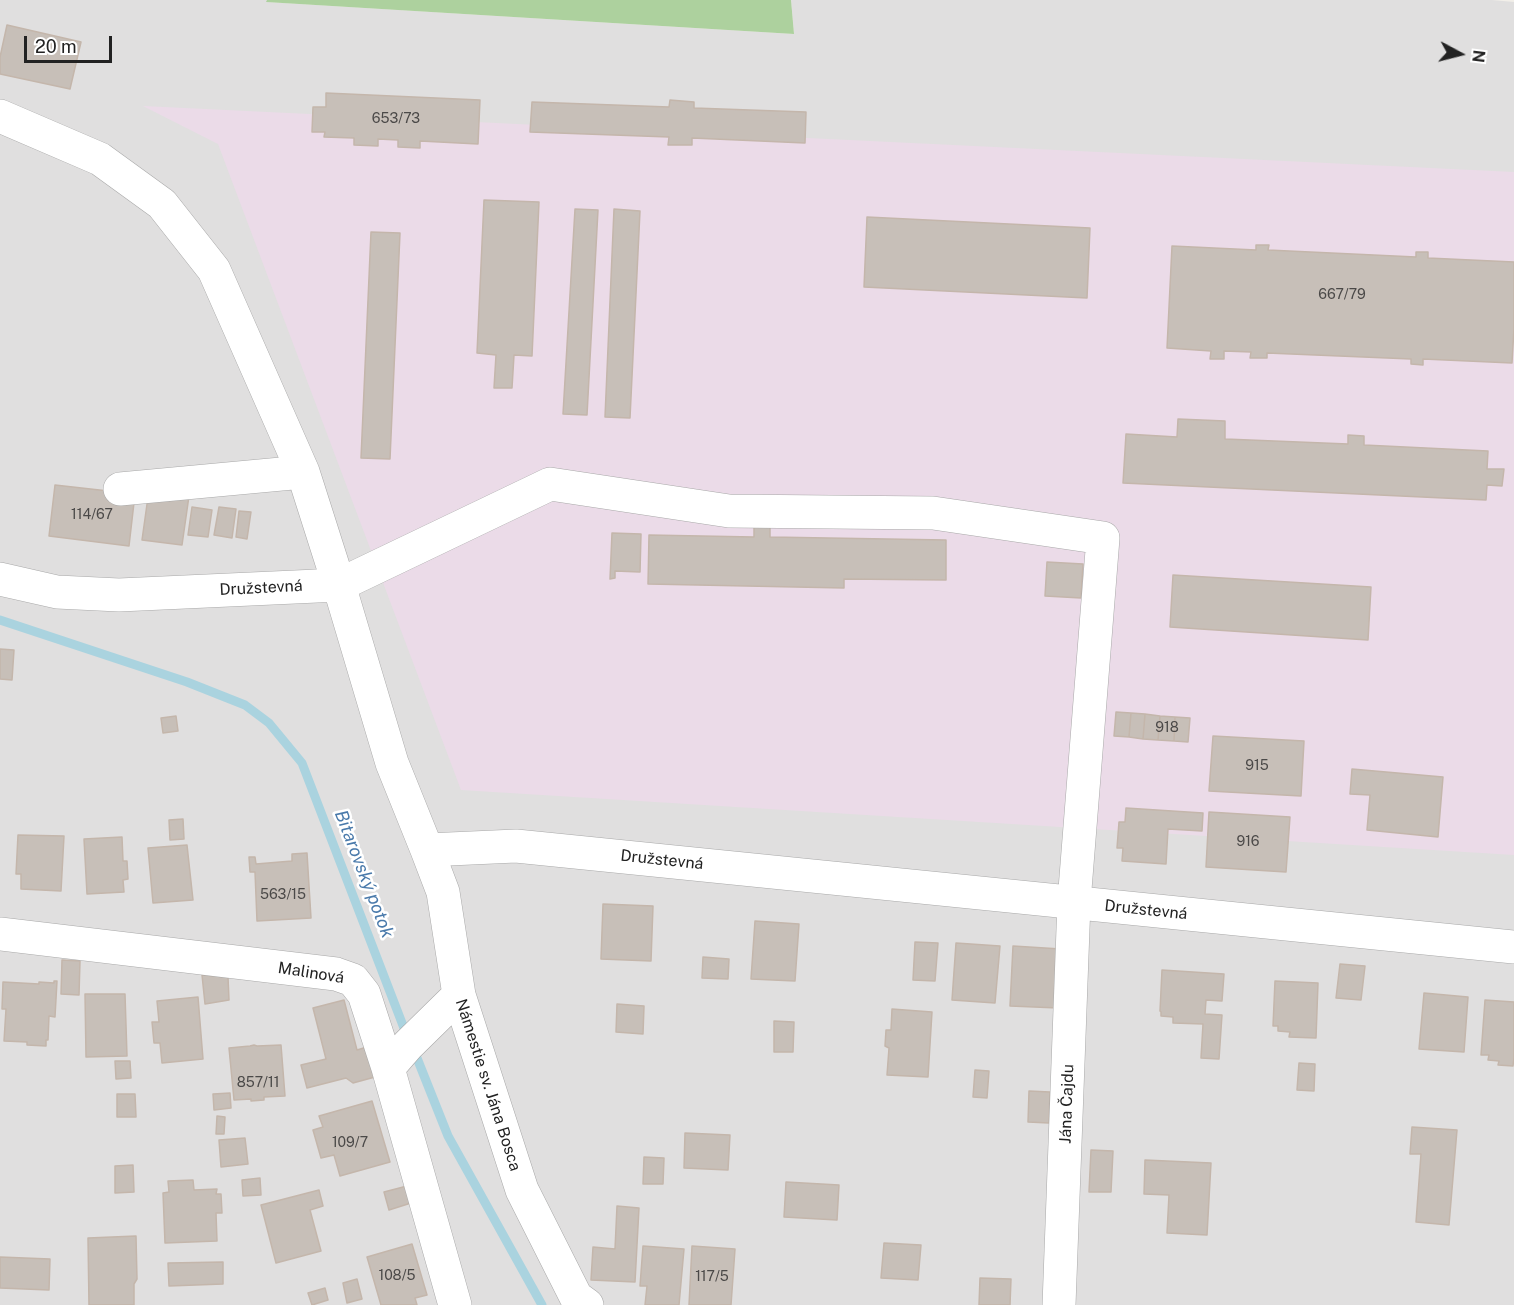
<!DOCTYPE html>
<html>
<head>
<meta charset="utf-8">
<style>
	body { margin:0 }
	#map { position:relative; width:1514px; height:1305px; overflow:hidden; background:#f2efe9; font-family:"Public Sans",sans-serif }
	canvas { display:block }
	.north { position:absolute; left:1430px; top:24px; width:60px; height:60px; -webkit-text-stroke:4px #fff; paint-order:stroke; rotate:97deg; font-size:16px; font-weight:700; line-height:24px; text-align:center; color:#222 }
	.north::after { content:''; display:block; margin:auto; width:21px; height:27px; background:#222; clip-path:polygon(50% 0,100% 100%,50% 72%,0 100%) }
	.scale { position:absolute; left:24px; top:36px; width:88px; height:27px; box-sizing:border-box; border:3px solid #222; border-top:0; padding-left:8px; font-size:18px; line-height:21px; white-space:nowrap; color:#222; -webkit-text-stroke:4px #fff; paint-order:stroke }
</style>
</head>
<body>
<div id="map">
<canvas width="1514" height="1305"></canvas>
<div class="north">N</div>
<div class="scale">20 m</div>
</div>
<script>
const ctx = document.querySelector('canvas').getContext('2d');
ctx.lineJoin = 'round';
function fill(path, color) { ctx.fillStyle = color; ctx.fill(path, 'evenodd'); }
function trace(path, color, width, dash) { ctx.strokeStyle = color; ctx.lineWidth = width; ctx.lineCap = dash ? 'butt' : 'round'; ctx.setLineDash(dash || []); ctx.stroke(path); }
function write(font, color, halo, rows, align = 'center') {
  ctx.font = font + ' "Public Sans",sans-serif'; ctx.lineWidth = 5; ctx.setLineDash([]); ctx.textBaseline = 'middle'; ctx.strokeStyle = halo; ctx.fillStyle = color; for (const [text, x, y, turn = 0] of rows) {
    ctx.save(); ctx.translate(x, y); ctx.rotate((+turn || 0) * Math.PI / 180); ctx.textAlign = isNaN(turn) ? turn : align; if (halo) ctx.strokeText(text, 0, 0); ctx.fillText(text, 0, 0); ctx.restore();
  }
}
fill(new Path2D(`
	M0,0h267v2l527,32 -3,-34h701l22,2v1303h-1514z`), '#e0dfdf');
fill(new Path2D(`
	M143,106l1371,66v683l-1053,-65 -243,-646z`), '#ebdbe8');
fill(new Path2D(`
	M267,0h524l3,34 -528,-32z`), '#add19e');
trace(new Path2D(`
	M0,620l187,62 58,23 24,18 33,40 105,273
	M413,1048l35,88 94,169`), '#aad3df', 9);
const building = new Path2D(`
	M7,25l74,17 -11,47 -70,-15v-17z
	M326,93l154,7 -2,44 -58,-3v7l-22,-1v-7l-20,-1v7l-24,-1v-7l-30,-1 1,-5h-13l1,-25h13z
	M670,100l24,2v6l112,4 -1,31 -113,-5v7h-24l1,-8 -139,-5 2,-30 137,5z
	M484,200l55,2 -7,154 -18,-1 -2,33h-18l2,-33 -19,-2z
	M575,209l23,1 -11,205 -24,-1z
	M614,209l26,2 -10,207 -25,-1z
	M867,217l223,11 -3,70 -223,-11z
	M371,232l29,1 -10,226 -29,-1z
	M1256,245h13l-1,5 148,7v-5h12v6l86,4v66l-2,35 -89,-4v6l-12,-1v-5l-144,-6v5h-17l1,-6 -27,-1v8h-14l1,-8 -44,-3 5,-102 84,4z
	M1178,419l47,2v18l123,5v-9l16,1v9l124,6 -1,18h17l-2,17 -15,-1 -1,15 -363,-17 3,-49 51,3z
	M55,485l80,9 -6,52 -80,-10z
	M149,490l40,6 -7,49 -40,-5z
	M192,507l20,3 -4,27 -20,-2z
	M219,507l17,2 -4,29 -18,-3z
	M239,511l12,1 -4,27 -11,-2z
	M754,525l16,1v11l176,3v40l-102,-1v9l-196,-4 1,-49 105,2z
	M612,533l29,1 -1,38 -25,-1v7l-5,1z
	M1047,562l36,2 -2,34 -36,-2z
	M1173,575l198,12 -3,53 -198,-13z
	M0,649l14,1 -2,30 -12,-1z
	M1116,712l15,1 -2,24 -15,-1z
	M1131,713l14,1 -2,25 -14,-2z
	M1145,714l15,2 -2,24 -15,-1z
	M176,716l2,15 -15,2 -2,-15z
	M1160,716l15,1 -1,24 -16,-1z
	M1175,717l15,1 -2,24 -14,-1z
	M1213,736l91,5 -3,55 -92,-5z
	M1352,769l91,8 -5,60 -71,-7 3,-35 -20,-1z
	M1126,808l77,5 -1,18 -34,-2 -2,35 -44,-3 1,-13h-6l2,-26h6z
	M1209,812l81,5 -4,55 -80,-5z
	M183,819l1,20 -14,1 -1,-20z
	M18,835l46,1 -3,55 -40,-2v-15h-5z
	M122,837l1,24h4l1,18 -5,1 1,12 -37,2 -3,-55z
	M187,845l6,55 -40,3 -5,-55z
	M307,853l4,65 -54,3 -2,-49h-5l-1,-15h6l1,7 36,-3v-7z
	M603,904l50,2 -2,55 -50,-2z
	M755,921l44,3 -4,57 -44,-2z
	M915,942l23,1 -3,38 -22,-1z
	M956,943l44,3 -5,57 -43,-3z
	M1013,946l48,3 -3,59 -48,-2z
	M703,957l26,2 -1,20 -26,-1z
	M62,960l18,1 -1,34 -18,-1z
	M1340,964l25,2 -4,34 -25,-2z
	M1162,970l62,4 -2,27 -16,-1 -1,14 17,1 -3,44 -18,-1 2,-34 -30,-1v-6l-12,-1v-4l-1,-1z
	M202,975l26,2 1,23 -24,4z
	M54,981h3l-2,36 -6,-1 -1,24h-2v6l-19,-1v-3l-23,-1 2,-32h-4l1,-27 36,2v-2l15,1z
	M1275,981l43,2 -2,55 -27,-1 1,-5 -12,-1v-5h-5z
	M1424,993l44,4 -4,55 -45,-3z
	M85,994h40l2,62 -41,1z
	M198,997l5,62 -41,4 -2,-20h-6l-2,-21h7l-2,-21z
	M344,1000l13,50 10,-3 8,30 -22,6 -7,-5 -39,10 -6,-23 25,-6 -13,-51z
	M1485,1000l29,2v55l-1,9 -15,-1 1,-4 -11,-1 1,-5h-8z
	M617,1004l27,2 -1,28 -27,-2z
	M892,1009l40,3 -4,65 -41,-2 2,-27 -4,-2 1,-16h5z
	M774,1021l20,1 -1,30h-19z
	M254,1045l3,1 24,-1 4,51 -21,1v3l-13,1v-2l-17,1 -5,-52 21,-2z
	M115,1061h15l1,17 -15,1z
	M1299,1063l16,1 -1,27 -17,-1z
	M975,1070l14,1 -2,27 -14,-1z
	M1029,1091l21,1 -1,31 -21,-1z
	M230,1093l1,15 -17,2 -1,-16z
	M117,1094h18l1,23h-19z
	M372,1101l18,61 -50,14 -6,-21 -13,3 -8,-28 10,-3 -4,-11z
	M217,1116l8,1 -1,17h-8z
	M1412,1127l45,3 -8,95 -33,-3 5,-68h-11z
	M685,1133l45,2 -2,35 -44,-2z
	M245,1138l3,26 -27,3 -2,-27z
	M1091,1150l22,1 -2,41h-22z
	M644,1157l20,1 -1,26h-20z
	M1145,1160l66,3 -4,72 -40,-2 2,-38 -25,-1z
	M133,1165l1,27 -19,1v-27z
	M260,1178l1,17 -18,1 -1,-16z
	M193,1180l1,10 23,-1 -1,5h5l1,19h-6l1,28 -52,2 -2,-50 6,-1 -1,-11z
	M786,1182l53,3 -2,35 -53,-3z
	M407,1186l4,17 -22,7 -5,-18z
	M319,1190l4,16 -13,4 11,41 -45,12 -15,-58z
	M617,1206l22,2 -4,74 -44,-2 2,-33 22,2z
	M136,1236l1,43 -3,5v21h-45l-1,-67z
	M884,1243l37,2 -3,35 -37,-2z
	M412,1244l15,51 -12,3 2,7h-36l-14,-48z
	M643,1246l41,3 -5,56h-34l2,-19h-7z
	M692,1246l43,3 -4,56h-42z
	M0,1257l50,2 -1,31 -49,-2z
	M223,1262v22l-54,2 -1,-23z
	M980,1278l31,1 -1,26h-31z
	M357,1279l5,20 -15,4 -4,-20z
	M325,1288l3,12 -16,5 -4,-12z`);
fill(building, '#c7bfb8');
trace(building, '#c4b6ab', 1.5);
const minor = new Path2D(`
	M0,116l100,43 62,45 52,66 89,202 36,113 211,-101 179,27 204,2 170,25 -29,364 -15,403
	M120,489l183,-17
	M0,579l57,13 62,3 220,-10 53,178 35,87 16,42 16,103 63,195 54,107 11,8
	M427,850l89,-4 998,101
	M0,934l336,40 17,6 11,14 24,74 67,237
	M388,1068l20,-23 51,-50`);
trace(minor, '#a9a9a9', 34);
trace(minor, '#fff', 33);
write('14px', '#4b4948', null, [
	["653/73",396,119],
	["667/79",1342,295],
	["114/67",92,515],
	["918",1167,728],
	["915",1257,766],
	["916",1248,842],
	["563/15",283,895],
	["857/11",258,1083],
	["109/7",350,1143],
	["108/5",397,1276],
	["117/5",712,1277]
]);
write('16px', '#222', '#fff', [
	["Družstevná",261,588,-3],
	["Družstevná",662,860,6],
	["Družstevná",1146,910,6],
	["Malinová",311,973,9],
	["Námestie sv. Jána Bosca",488,1085,72],
	["Jána Čajdu",1067,1104,-88]
]);
write('italic 18px', '#4a7aab', '#fff', [
	["Bitarovský potok",364,874,69]
]);
</script>
</body>
</html>
